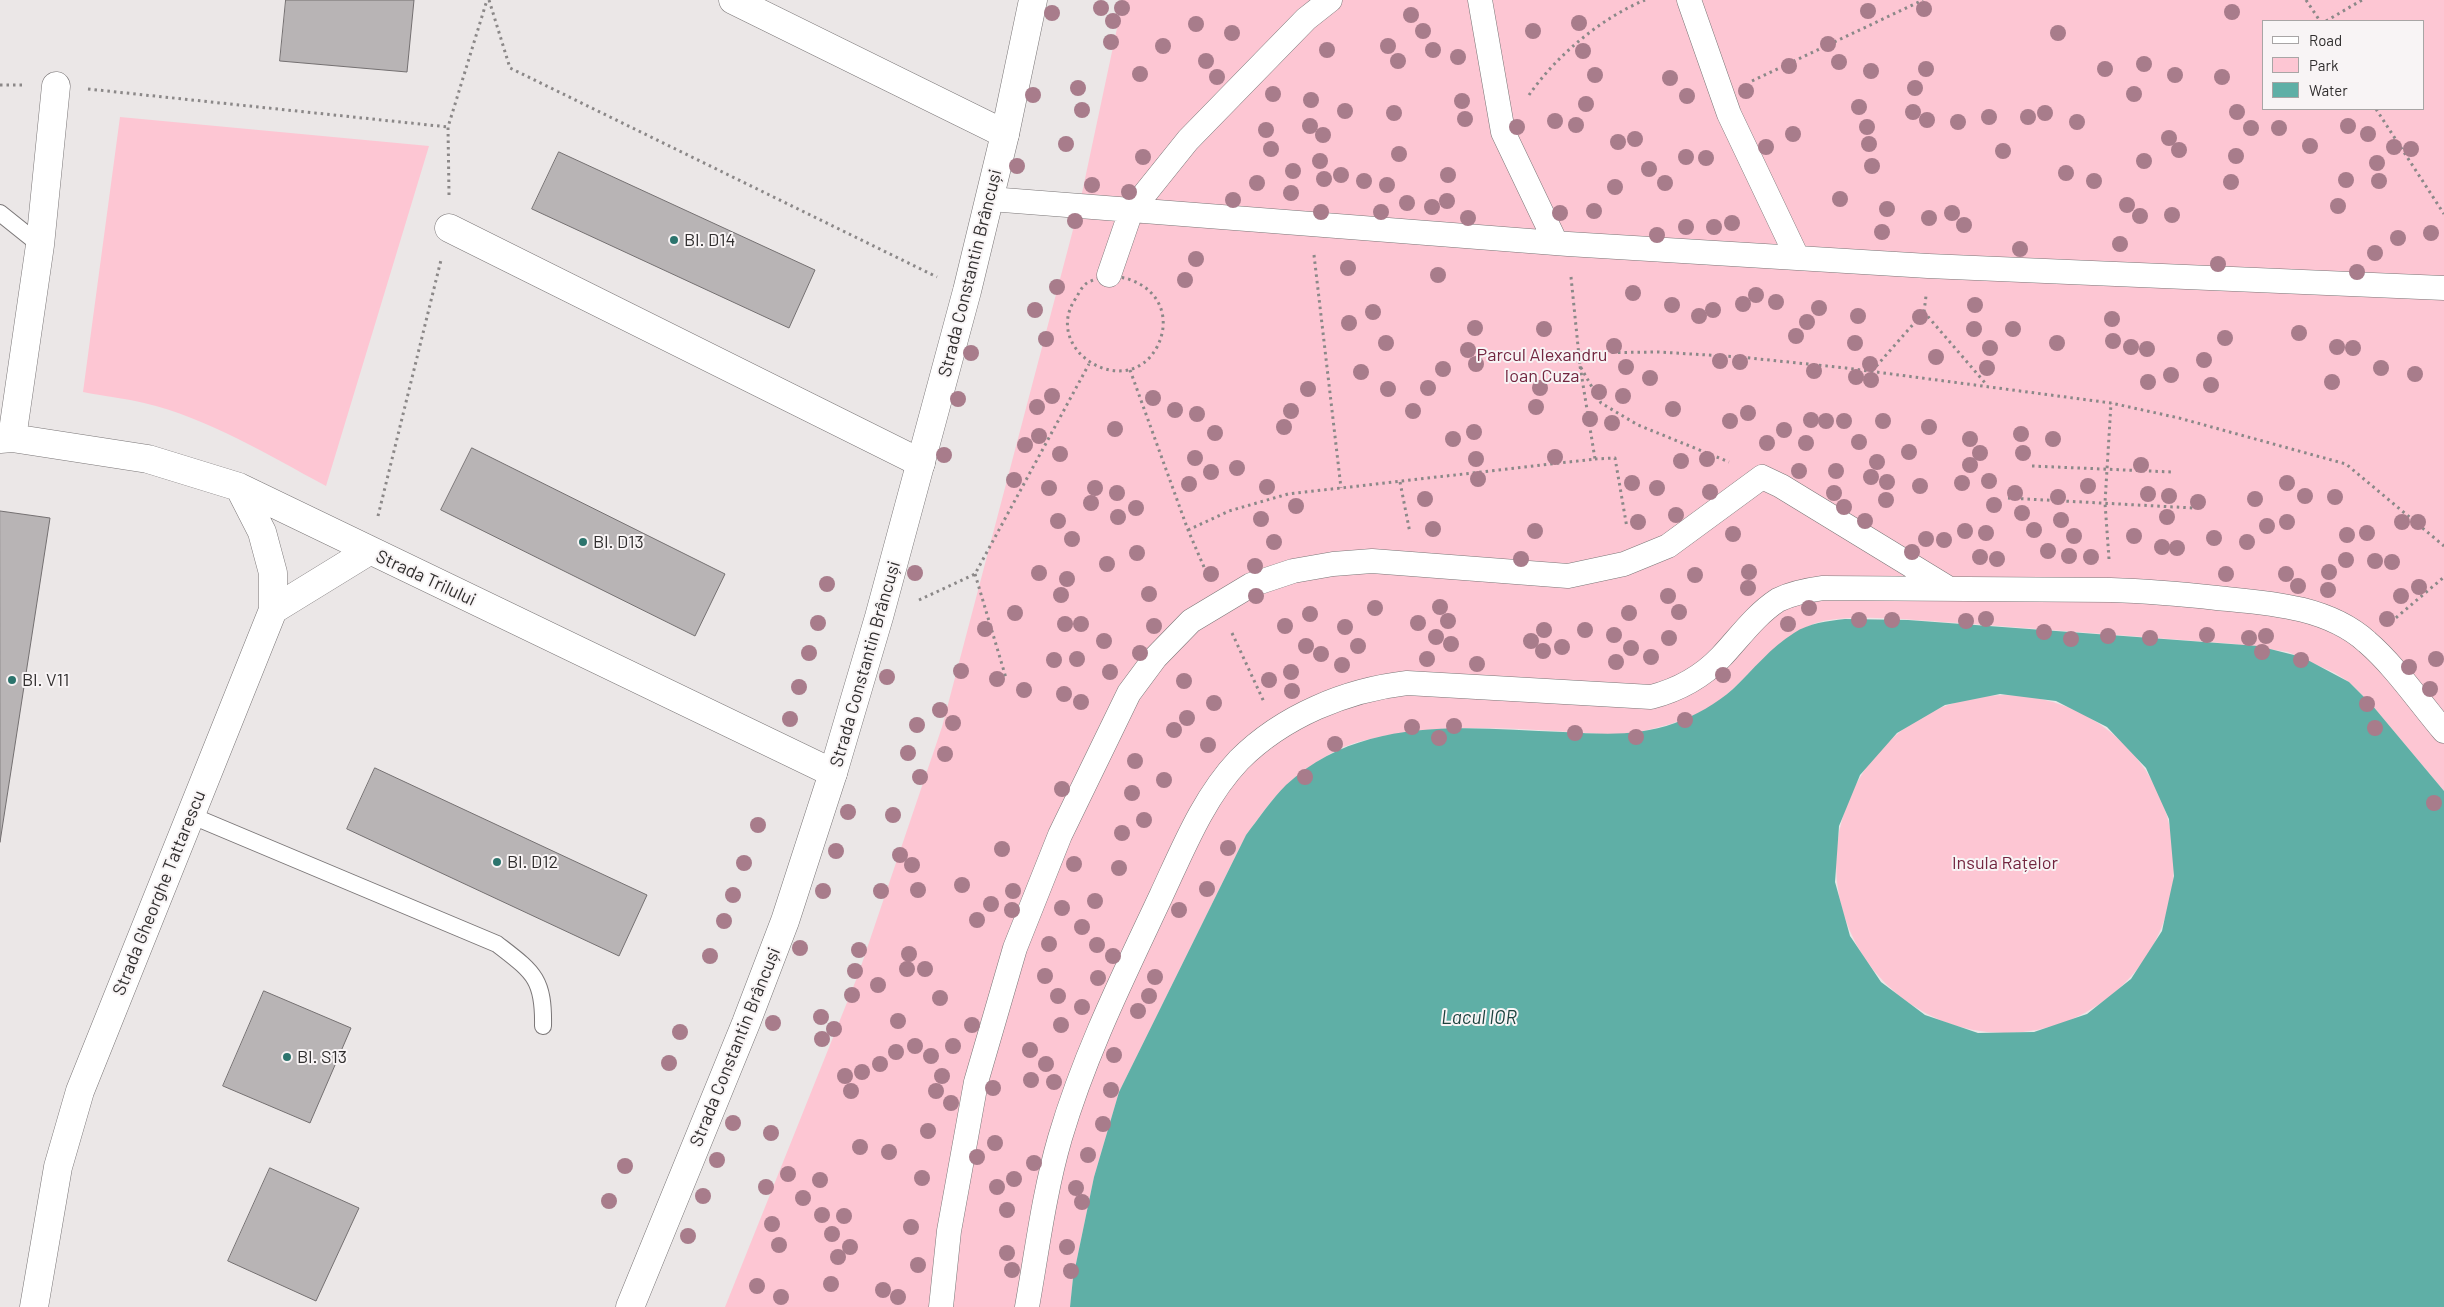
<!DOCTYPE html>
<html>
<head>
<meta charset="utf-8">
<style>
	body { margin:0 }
	#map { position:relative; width:2444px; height:1307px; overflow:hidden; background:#ebe7e7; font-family:Barlow,sans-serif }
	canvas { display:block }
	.legend { position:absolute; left:2262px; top:20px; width:162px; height:90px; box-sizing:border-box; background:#f8f4f5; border:1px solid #a8a5a5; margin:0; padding:6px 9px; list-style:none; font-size:15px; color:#302e2e }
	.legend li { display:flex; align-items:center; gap:10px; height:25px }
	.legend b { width:25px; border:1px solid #a8a5a5 }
</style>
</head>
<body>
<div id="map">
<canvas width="2444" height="1307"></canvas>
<ul class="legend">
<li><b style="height:6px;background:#fff"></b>Road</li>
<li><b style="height:14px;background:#fdc6d3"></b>Park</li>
<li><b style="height:14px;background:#5fafa6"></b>Water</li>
</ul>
</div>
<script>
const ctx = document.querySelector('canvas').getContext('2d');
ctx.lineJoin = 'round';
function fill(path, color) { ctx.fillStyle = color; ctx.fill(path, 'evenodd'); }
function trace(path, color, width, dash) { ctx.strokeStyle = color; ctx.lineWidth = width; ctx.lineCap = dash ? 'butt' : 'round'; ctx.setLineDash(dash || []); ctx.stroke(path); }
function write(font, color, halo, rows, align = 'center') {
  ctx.font = font + ' Barlow,sans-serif'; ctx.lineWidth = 4; ctx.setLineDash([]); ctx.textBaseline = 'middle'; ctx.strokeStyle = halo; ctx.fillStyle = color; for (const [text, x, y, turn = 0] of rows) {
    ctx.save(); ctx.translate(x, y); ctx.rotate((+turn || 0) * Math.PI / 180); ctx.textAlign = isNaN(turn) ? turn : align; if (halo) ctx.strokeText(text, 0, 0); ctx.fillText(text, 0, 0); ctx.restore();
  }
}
fill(new Path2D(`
	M1123,0h1321v791l-72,-86 -23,-23 -14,-9 -47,-21 -53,-8c-92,-7 -184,-14 -276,-21 -35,-2 -112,-11 -143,0 -43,16 -66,56 -103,82 -26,17 -59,24 -89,30 -87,-4 -181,-17 -266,7 -25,7 -52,26 -71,43 -16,14 -28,33 -41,50l-127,257 -25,85 -21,101 -3,29h-345l133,-332 84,-248 137,-520zM2263,21h160v88h-160z
	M120,117l309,29 -103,340c-58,-31 -118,-68 -182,-83 -20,-5 -41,-7 -61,-11z
	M1836 864a169 169 0 1 1 338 0a169 169 0 1 1-338 0Z`), '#fdc6d3');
fill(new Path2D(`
	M1845,619l63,1 350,26 44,11 47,25 23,23 72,86v516h-1374l3,-29 21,-101 25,-85 127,-257c13,-17 25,-35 40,-50 77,-71 181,-57 277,-53 40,2 73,5 112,-9 21,-8 41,-19 58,-34 20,-19 38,-42 61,-56 15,-10 33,-12 51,-14zM2000,694l56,7 51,26 39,41 23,51 5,57 -12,55 -31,48 -44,35 -53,18 -56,1 -53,-18 -44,-33 -31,-46 -15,-54 4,-56 21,-51 37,-42 48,-28z`), '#5fafa6');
const building = new Path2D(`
	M286,0h128l-7,72 -127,-11z
	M559,152l256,118 -26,58 -257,-119z
	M472,448l253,126 -30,62 -254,-126z
	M0,511l50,7 -50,324z
	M375,768l272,127 -28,61 -272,-127z
	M264,991l87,37 -41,95 -87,-37z
	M270,1168l89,40 -43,93 -88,-40z`);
fill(building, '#b8b4b5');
trace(building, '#747071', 1);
const service = new Path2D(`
	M0,213l40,32
	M190,815l307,129c36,28 47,34 46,82`);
const pedestrian = new Path2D(`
	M1480,0l23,132 53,111
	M1689,0l40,114 68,143
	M990,199l578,45 360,22 516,22
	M1109,275l22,-64 57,-71 118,-121 24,-19
	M941,1307l8,-76 27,-149 39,-134 45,-113 69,-142 26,-35 36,-37 60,-36 42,-14 40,-7 39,-3 196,15 56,-12 44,-18 94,-69 19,9 167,102
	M1027,1307c10,-56 17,-114 33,-169 25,-85 64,-163 101,-242 22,-47 42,-98 78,-136 44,-44 107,-70 168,-77l244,14c27,-7 50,-19 70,-40 18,-19 34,-42 57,-57 14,-7 30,-10 45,-12l288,2c35,1 70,4 106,8 51,5 110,8 150,44 28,24 53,61 77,89`);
const minor = new Path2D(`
	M733,0l272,134
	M449,228l472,235
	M12,438l28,-193 16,-159
	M0,439l12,-1 136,21 91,28 594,286
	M273,610l96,-59
	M34,1307l24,-140 22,-76 193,-481v-37l-11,-41 -23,-45`);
const secondary = new Path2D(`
	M630,1307l116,-284 39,-102 48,-148 46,-156 88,-326 38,-157 28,-134`);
trace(service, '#7a7677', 18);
trace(pedestrian, '#7a7677', 25);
trace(minor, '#7a7677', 29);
trace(secondary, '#7a7677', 29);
trace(new Path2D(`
	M489,0l21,68 427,209
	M2306,0l14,21
	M2326,21l36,-21
	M1752,81l171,-81
	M0,85h22
	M88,89l360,38
	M1529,95c27,-39 72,-77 116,-95
	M2376,109l68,105
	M449,195l-1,-68 39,-127
	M1314,255l27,233
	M1109,275c7,2 15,2 22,5 30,11 40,40 26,67 -30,56 -117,3 -81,-49 3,-5 6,-12 11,-15 6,-4 15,-5 22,-8z
	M1571,277l9,89 21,37 37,22 91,37
	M1924,312l2,-16
	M1579,353l80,-1 81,5 106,11 265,35 68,15 167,46 98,82
	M1130,370l58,160 19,44
	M1872,371l52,-59 62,72
	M1595,459l20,-1 12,70
	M2032,466l140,6
	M1400,482l10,51
	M2008,498l185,10
	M378,516l63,-256
	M1188,530l41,-19 59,-17 307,-35 -15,-93
	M2109,559l-4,-56 6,-100
	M975,574l31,104
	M919,600l56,-26 114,-210
	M2391,622l53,-45
	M1232,633l32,69`), '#8b8888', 3, [2.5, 4]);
trace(service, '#fff', 16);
trace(pedestrian, '#fff', 24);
trace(minor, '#fff', 28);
trace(secondary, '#fff', 28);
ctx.fillStyle = '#a87c8b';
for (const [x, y] of [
	[1101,8],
	[1122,8],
	[1924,9],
	[1868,11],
	[2232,12],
	[1052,13],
	[1411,15],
	[1113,21],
	[1579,23],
	[1196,24],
	[1423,31],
	[1533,31],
	[1232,33],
	[2058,33],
	[1111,42],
	[1828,44],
	[1163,46],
	[1388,46],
	[1327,50],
	[1433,50],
	[1583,51],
	[1458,57],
	[1206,61],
	[1398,61],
	[1839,62],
	[2144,64],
	[1789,66],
	[1926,69],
	[2105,69],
	[1871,71],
	[1140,74],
	[1595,75],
	[2175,75],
	[1217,77],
	[2222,77],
	[1670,78],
	[1078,88],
	[1915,88],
	[1746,91],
	[1273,94],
	[2134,94],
	[1033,95],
	[1687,96],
	[1311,100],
	[1462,101],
	[1586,104],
	[1859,107],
	[1082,110],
	[1345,111],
	[1913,112],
	[2237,112],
	[1394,113],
	[2045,113],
	[1989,117],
	[2028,117],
	[1465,119],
	[1927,120],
	[1555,121],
	[1958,122],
	[2077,122],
	[1576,125],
	[1310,126],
	[2348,126],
	[1517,127],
	[1867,127],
	[2251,128],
	[2279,128],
	[1266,130],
	[1793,134],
	[2368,134],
	[1323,135],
	[2169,138],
	[1635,139],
	[1618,142],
	[1066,144],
	[1869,144],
	[2310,146],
	[1766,147],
	[2394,147],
	[1271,149],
	[2411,149],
	[2179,150],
	[2003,151],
	[1399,154],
	[2236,156],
	[1143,157],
	[1686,157],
	[1706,158],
	[1320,161],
	[2144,161],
	[2377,163],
	[1017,166],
	[1872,166],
	[1649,169],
	[1293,171],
	[2066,173],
	[1341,175],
	[1448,175],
	[1324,179],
	[2346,180],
	[1364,181],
	[2094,181],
	[2379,181],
	[2231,182],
	[1257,183],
	[1665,183],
	[1092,185],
	[1387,185],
	[1615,187],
	[1129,192],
	[1291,193],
	[1840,199],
	[1233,200],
	[1447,201],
	[1407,203],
	[2127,205],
	[2338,206],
	[1432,207],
	[1887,209],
	[1594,211],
	[1321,212],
	[1381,212],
	[1560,213],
	[1952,213],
	[2172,215],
	[2140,216],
	[1468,218],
	[1929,218],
	[1075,221],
	[1732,223],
	[1964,225],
	[1686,227],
	[1714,227],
	[1882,232],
	[2431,233],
	[1657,235],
	[2398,238],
	[2120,244],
	[2020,249],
	[2375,253],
	[1196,259],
	[2218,264],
	[1348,268],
	[2357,272],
	[1438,275],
	[1185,280],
	[1057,287],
	[1633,293],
	[1756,295],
	[1776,302],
	[1743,304],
	[1672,305],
	[1975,305],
	[1819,308],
	[1035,310],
	[1713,310],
	[1373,312],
	[1699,316],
	[1858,316],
	[1920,317],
	[2112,319],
	[1807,322],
	[1349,323],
	[1475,328],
	[1544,329],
	[1974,329],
	[2013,329],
	[2299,333],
	[1796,336],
	[2225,338],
	[1046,339],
	[2113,341],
	[1386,343],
	[1855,343],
	[2057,343],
	[1614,346],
	[2131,347],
	[2337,347],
	[1990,348],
	[2353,348],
	[2147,349],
	[1468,350],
	[971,353],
	[1936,357],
	[2204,360],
	[1720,361],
	[1740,362],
	[1476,364],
	[1870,364],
	[1626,367],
	[1987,368],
	[2381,368],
	[1443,369],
	[1814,371],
	[1361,372],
	[2415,374],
	[2171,375],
	[1856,377],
	[1650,378],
	[1871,380],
	[2148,382],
	[2332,382],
	[2211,385],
	[1428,388],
	[1540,388],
	[1308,389],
	[1388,389],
	[1599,392],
	[1052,396],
	[1623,396],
	[1153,398],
	[958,399],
	[1037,407],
	[1536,407],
	[1673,409],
	[1175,410],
	[1291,411],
	[1413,411],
	[1748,413],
	[1197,414],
	[1590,419],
	[1811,420],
	[1730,421],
	[1826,421],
	[1844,421],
	[1883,421],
	[1612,423],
	[1284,427],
	[1929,427],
	[1115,429],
	[1784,430],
	[1474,432],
	[1215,433],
	[2021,434],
	[1039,436],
	[1453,439],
	[1970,439],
	[2053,439],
	[1859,442],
	[1767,443],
	[1806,443],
	[1025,445],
	[1909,452],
	[1980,453],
	[2023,453],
	[1060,454],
	[944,455],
	[1555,457],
	[1195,458],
	[1476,459],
	[1707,459],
	[1681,461],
	[1877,462],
	[1970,465],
	[2141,465],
	[1237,468],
	[1799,471],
	[1836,471],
	[1211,472],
	[1871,477],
	[1478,479],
	[1014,480],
	[1989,481],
	[1887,482],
	[1632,483],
	[1962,483],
	[2287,483],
	[1189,484],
	[1920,486],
	[2088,486],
	[1267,487],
	[1049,488],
	[1095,488],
	[1657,488],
	[1710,492],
	[1117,493],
	[1834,493],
	[2015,493],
	[2148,494],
	[2169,496],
	[2305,496],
	[2058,497],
	[2335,497],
	[1425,499],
	[2255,499],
	[1886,500],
	[2198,502],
	[1091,503],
	[1994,505],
	[1296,506],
	[1844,507],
	[1136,508],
	[2022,513],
	[1676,515],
	[1118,517],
	[2167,517],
	[1261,519],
	[2061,520],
	[1058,521],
	[1865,521],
	[1638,522],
	[2287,522],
	[2402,522],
	[2418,522],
	[2267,526],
	[1433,529],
	[2034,530],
	[1535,531],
	[1965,531],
	[1986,533],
	[2367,533],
	[1733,534],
	[2347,535],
	[2074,536],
	[2134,536],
	[2214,538],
	[1072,539],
	[1926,539],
	[1944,540],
	[1274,542],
	[2247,542],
	[2162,547],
	[2177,548],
	[2048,551],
	[1912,552],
	[1137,553],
	[2069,556],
	[1980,557],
	[2091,557],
	[1521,559],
	[1997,559],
	[2346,560],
	[2375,561],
	[2392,562],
	[1107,564],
	[1255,566],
	[1749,572],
	[2329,572],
	[915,573],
	[1039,573],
	[1211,574],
	[2226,574],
	[2286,574],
	[1695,575],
	[1067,579],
	[827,584],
	[2298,586],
	[2419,587],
	[1748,588],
	[2328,590],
	[1149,594],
	[1061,595],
	[1256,596],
	[1668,596],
	[2401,596],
	[1440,607],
	[1375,608],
	[1809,608],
	[1679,612],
	[1015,613],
	[1629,613],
	[1310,614],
	[1986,619],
	[2387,619],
	[1859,620],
	[1892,620],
	[1448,621],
	[1966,621],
	[818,623],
	[1418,623],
	[1065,624],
	[1081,624],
	[1788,624],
	[1154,626],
	[1285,626],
	[1345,627],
	[985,629],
	[1544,630],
	[1585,630],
	[2044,632],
	[1614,635],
	[2207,635],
	[2108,636],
	[2266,636],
	[1436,637],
	[1669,638],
	[2150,638],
	[2249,638],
	[2071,639],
	[1104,641],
	[1531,641],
	[1451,644],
	[1306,646],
	[1358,646],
	[1562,647],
	[1631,648],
	[1543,651],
	[2262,652],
	[809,653],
	[1140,653],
	[1321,654],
	[1651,657],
	[1077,659],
	[1427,659],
	[2436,659],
	[1054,660],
	[2301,660],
	[1616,662],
	[1477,664],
	[1342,665],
	[2409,667],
	[961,671],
	[1110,672],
	[1291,672],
	[1723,675],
	[887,677],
	[997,679],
	[1269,680],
	[1184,681],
	[799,687],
	[2430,689],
	[1024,690],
	[1292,691],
	[1064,694],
	[1081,702],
	[1214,703],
	[2367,704],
	[940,710],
	[1187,718],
	[790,719],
	[1685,720],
	[953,723],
	[917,725],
	[1454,726],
	[1412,727],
	[2375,728],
	[1174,730],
	[1575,733],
	[1636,737],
	[1439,738],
	[1335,744],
	[1208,745],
	[908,753],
	[945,754],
	[1135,761],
	[920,777],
	[1305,777],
	[1164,780],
	[1062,789],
	[1132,793],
	[2434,803],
	[848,812],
	[893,815],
	[1144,820],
	[758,825],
	[1122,833],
	[1228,848],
	[1002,849],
	[836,851],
	[900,855],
	[744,863],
	[1074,864],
	[912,865],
	[1119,868],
	[962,885],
	[1207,889],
	[918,890],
	[823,891],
	[881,891],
	[1013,891],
	[733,895],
	[1095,901],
	[991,904],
	[1062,908],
	[1012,910],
	[1179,910],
	[977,920],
	[724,921],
	[1082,927],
	[1049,944],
	[1097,945],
	[800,948],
	[859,950],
	[909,954],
	[710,956],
	[1113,956],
	[907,969],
	[925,969],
	[855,971],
	[1045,976],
	[1155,977],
	[1098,978],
	[878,985],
	[852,995],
	[1058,996],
	[1149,996],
	[940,998],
	[1082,1007],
	[1138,1011],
	[821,1017],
	[898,1021],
	[773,1023],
	[972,1025],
	[1061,1025],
	[834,1029],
	[680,1032],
	[822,1039],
	[915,1046],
	[953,1046],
	[1030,1050],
	[896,1052],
	[1114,1055],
	[931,1056],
	[669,1063],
	[880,1064],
	[1046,1064],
	[862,1072],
	[845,1076],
	[942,1076],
	[1031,1080],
	[1054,1082],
	[993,1088],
	[1111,1090],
	[851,1091],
	[936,1091],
	[951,1103],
	[733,1123],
	[1103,1124],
	[928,1131],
	[771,1133],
	[995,1143],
	[860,1147],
	[889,1152],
	[1088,1155],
	[977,1157],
	[717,1160],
	[1034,1163],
	[625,1166],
	[788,1174],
	[922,1178],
	[1014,1179],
	[820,1180],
	[766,1187],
	[997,1187],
	[1076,1188],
	[703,1196],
	[803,1198],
	[609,1201],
	[1082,1202],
	[1007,1210],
	[822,1215],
	[844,1216],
	[772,1224],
	[911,1227],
	[832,1234],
	[688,1236],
	[779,1245],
	[850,1247],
	[1067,1247],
	[1007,1253],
	[838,1257],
	[918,1265],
	[1012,1270],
	[1071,1271],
	[831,1284],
	[757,1286],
	[883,1290],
	[781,1297],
	[898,1297]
]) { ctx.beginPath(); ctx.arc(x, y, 8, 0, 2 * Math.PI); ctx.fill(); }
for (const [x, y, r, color] of [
	[674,240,5,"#2c746d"],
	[583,542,5,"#2c746d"],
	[12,680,5,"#2c746d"],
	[497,862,5,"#2c746d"],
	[287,1057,5,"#2c746d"]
]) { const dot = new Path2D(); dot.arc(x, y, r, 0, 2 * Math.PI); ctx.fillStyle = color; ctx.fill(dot); trace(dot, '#f8f4f5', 2); }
write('18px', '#302e2e', '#f8f4f5', [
	["Bl. D14",684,240],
	["Bl. D13",593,542],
	["Bl. V11",22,680],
	["Bl. D12",507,862],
	["Bl. S13",297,1057]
], 'left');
write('18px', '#302e2e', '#f8f4f5', [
	["Strada Constantin Brâncuși",970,273,-76],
	["Strada Trilului",426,578,25],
	["Strada Constantin Brâncuși",865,664,-74],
	["Strada Gheorghe Tattarescu",159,893,-68],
	["Strada Constantin Brâncuși",735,1047,-68]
]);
write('18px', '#72253f', '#f8f4f5', [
	["Parcul Alexandru",1542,355],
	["Ioan Cuza",1542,376],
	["Insula Rațelor",2005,863]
]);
write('italic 19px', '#1c423e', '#f8f4f5', [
	["Lacul IOR",1479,1018]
]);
</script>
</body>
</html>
